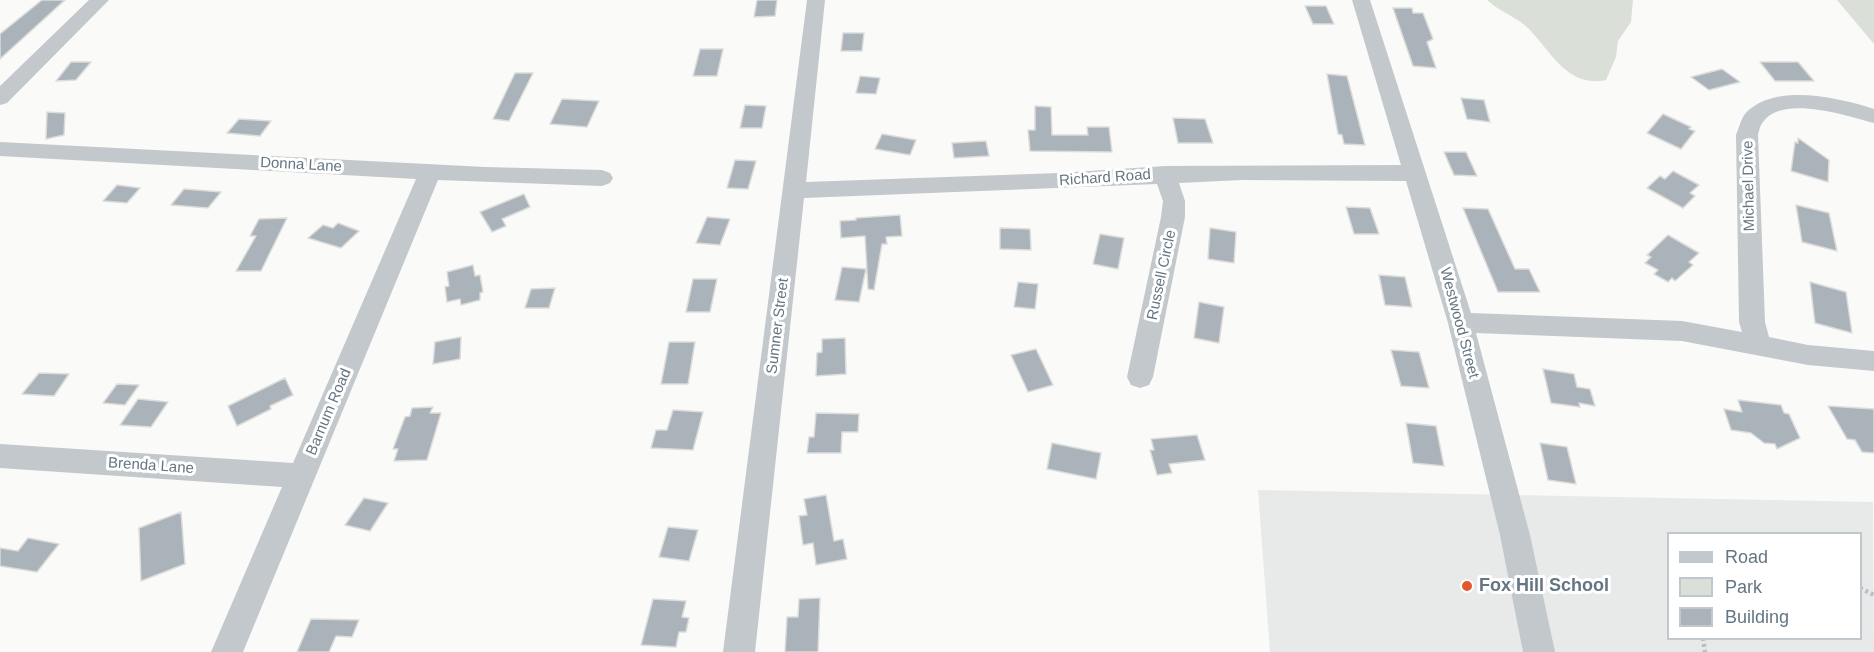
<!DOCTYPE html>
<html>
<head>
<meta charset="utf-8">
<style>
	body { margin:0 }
	#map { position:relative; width:1874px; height:652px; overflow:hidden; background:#fafaf8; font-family:Arial,sans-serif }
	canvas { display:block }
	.legend { position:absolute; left:1667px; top:532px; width:195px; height:108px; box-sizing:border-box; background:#fff; border:2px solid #c1c8cd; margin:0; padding:8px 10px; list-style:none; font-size:18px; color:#657683 }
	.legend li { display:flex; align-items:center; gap:12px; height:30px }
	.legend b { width:30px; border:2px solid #c1c8cd }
</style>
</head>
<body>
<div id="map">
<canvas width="1874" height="652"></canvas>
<ul class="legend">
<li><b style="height:8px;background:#c3c8cc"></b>Road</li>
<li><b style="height:16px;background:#dadfd7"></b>Park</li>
<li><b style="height:16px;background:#aab3b9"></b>Building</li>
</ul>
</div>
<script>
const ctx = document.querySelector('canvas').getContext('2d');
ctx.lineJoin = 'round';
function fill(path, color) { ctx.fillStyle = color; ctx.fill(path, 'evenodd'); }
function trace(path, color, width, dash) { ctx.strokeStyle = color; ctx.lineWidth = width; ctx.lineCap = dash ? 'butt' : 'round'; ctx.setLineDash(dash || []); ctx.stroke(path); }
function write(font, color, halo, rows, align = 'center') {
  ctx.font = font + ' Arial,sans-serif'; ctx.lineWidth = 6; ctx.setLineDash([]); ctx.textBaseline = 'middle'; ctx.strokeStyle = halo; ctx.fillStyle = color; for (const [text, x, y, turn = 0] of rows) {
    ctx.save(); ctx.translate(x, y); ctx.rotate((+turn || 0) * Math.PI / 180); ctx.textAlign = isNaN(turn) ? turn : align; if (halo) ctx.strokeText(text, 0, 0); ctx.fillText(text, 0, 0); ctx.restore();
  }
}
fill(new Path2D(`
	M1258,490l615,12 1,150h-604zM1668,534h192v104h-192z`), '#e8e9e9');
fill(new Path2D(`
	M1487,0h146l-2,22 -13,19 -2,16 -10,23c-38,8 -54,-27 -77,-51 -12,-12 -29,-17 -42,-29z
	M1837,0h37v44z`), '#dadfd7');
const building = new Path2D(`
	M42,0h23l-65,59v-25z
	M757,0h20l-2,16 -21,1z
	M1305,6h21l8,18h-21z
	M1393,8h19l1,5h10l10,26 -6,3 9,26 -23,-2z
	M843,33h21l-2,18h-21z
	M700,49h23l-6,27h-24z
	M71,62h20l-15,18 -20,1z
	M1760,62h38l16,19h-39z
	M1722,69l18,13 -31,8 -18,-13z
	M515,73h18l-24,48 -16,-2z
	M1327,74l20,2 18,69 -21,-1 -2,-9 -4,-1z
	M860,76l20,2 -4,16 -20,-1z
	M1461,98l23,2 6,22 -23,-3z
	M562,99l37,2 -12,26 -37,-3z
	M745,105l21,1 -4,22h-22z
	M1035,106l16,1 1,28h36l-1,-8h22l3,25 -82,-1 -2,-21h7z
	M47,112l18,1 -1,22 -18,4z
	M1663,114l28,13 -2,2 6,2 -14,18 -34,-16z
	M1173,118l32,1 8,24h-35z
	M239,119l32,2 -11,15 -33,-3z
	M882,134l34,6 -6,15 -35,-6z
	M1798,138l31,22 -1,22 -37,-11 4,-29 3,1z
	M986,141l3,15 -35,2 -2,-15z
	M1444,152h22l11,24 -23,-1z
	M735,160l21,1 -8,28 -21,-1z
	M1673,171l26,14 -9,8 5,3 -12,12 -36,-20 13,-12 5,3z
	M117,185l23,3 -13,15 -24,-2z
	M184,189l37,3 -13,16 -37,-3z
	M524,194l6,13 -28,12 4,7 -14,6 -12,-20z
	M1796,205l33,8 8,38 -35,-9z
	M1346,207l24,1 9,26h-25z
	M1463,208l25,1 27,60h14l11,23h-42z
	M900,215l2,21 -16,1 1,7h-5l-8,46 -6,-1 -3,-53 -24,2 -1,-17 16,-1v-2z
	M707,217l23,2 -10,26 -24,-2z
	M287,218l-26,53h-25l20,-35h-6l9,-17z
	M338,223l21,8 -18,17 -33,-10 15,-13 10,3z
	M1000,228l30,1 1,21 -31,-1z
	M1210,228l26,4 -2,31 -26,-4z
	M1100,234l24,4 -6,31 -25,-5z
	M1668,235l31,18 -10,9 4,3 -18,16 -3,-3 -4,4 -14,-8 4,-4 -13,-7 6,-6 -4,-2z
	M473,265l2,11 5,-1 3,17 -3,1v7l-19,5 -1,-6 -13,3 -2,-15 4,-1 -2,-14z
	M842,267l24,2 -7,33 -24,-2z
	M1379,275l26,2 7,30 -27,-2z
	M693,279h24l-7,33h-24z
	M1018,282l20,2 -3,25 -21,-2z
	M1810,282l36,10 6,41 -37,-10z
	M555,288l-6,20h-24l6,-19z
	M1199,302l25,5 -5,36 -25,-5z
	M461,337l-1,22 -27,5 2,-22z
	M845,338l1,36 -30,2 1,-23 5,-1v-13z
	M669,342h26l-7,42h-27z
	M1036,349l17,36 -25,7 -17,-37z
	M1391,350l28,2 10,36 -28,-2z
	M1543,369l31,5 3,13 13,2 5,17 -16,-3 1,4 -29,-4z
	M39,373l30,1 -15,22 -32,-2z
	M285,378l8,17 -23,11 1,3 -34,17 -9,-20z
	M117,384l22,1 -14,20 -22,-2z
	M138,399l30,3 -17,25 -31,-2z
	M1738,400l43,5 3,8 5,1 11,24 -23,11 -2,-5 -11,-1 -13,-10 -20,-3 -7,-21 18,3z
	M1828,406l46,3v44l-12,-1 -7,-12 -8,-1z
	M433,407l-3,6h11l-14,47 -33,1 4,-12h-5l12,-32 5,-1 2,-8z
	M673,410l30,2 -10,38 -42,-2 5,-18h11z
	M816,413l43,1 -1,18h-16l-1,21h-34l2,-16h5z
	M1406,423l30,3 8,40 -31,-3z
	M1197,435l8,25 -36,4 3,9 -15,2 -7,-25h4l-3,-11z
	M1052,443l49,10 -5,26 -49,-10z
	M1540,443l27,4 9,37 -28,-4z
	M826,495l8,46 9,-2 4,20 -31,6 -3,-22 -10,2 -4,-29 8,-1 -3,-16z
	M364,498l24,5 -18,28 -25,-6z
	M181,512l4,52 -44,17 -2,-53z
	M668,527l30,3 -9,31 -30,-4z
	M28,538l31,6 -22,28 -37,-6v-18l18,3z
	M820,598l-2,54h-33l2,-35h11l1,-18z
	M653,599l33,2 -4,16 7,1 -3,14h-7l-3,15 -35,-2z
	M311,619l48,1 -7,17 -16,-1 -7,16h-32z`);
fill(building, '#aab3b9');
trace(building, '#dcdcda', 1.5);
trace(new Path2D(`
	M1860,588l14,7
	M1703,638l2,14`), '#bbbfc2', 4.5, [3, 3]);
fill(new Path2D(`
	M89,0h20l-102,103 -7,2v-19z
	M807,0h18l-19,182 253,-9 106,-7 236,-1 -49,-165h18l101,313 211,8 60,11 -3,-10 -3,-187c3,-7 5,-16 9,-21 29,-32 94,-16 129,-5v14c-26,-7 -92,-29 -111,-1 -3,3 -4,9 -5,13l7,187 4,15 39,8 66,6v20l-66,-6 -126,-24 -206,-8 54,202 25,117h-32l-23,-117 -52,-212 -42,-142 -164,-1 -63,3 6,18v16l-32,160 -4,8 -9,3 -9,-3 -4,-8 34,-160 2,-16 -6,-17 -353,14 -49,454h-32z
	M0,142l485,25 117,3 8,3 3,5 -3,5 -8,3 -164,-6 -195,472h-32l71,-165 -282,-19v-24l293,19 123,-284 -416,-23z`), '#c3c8cc');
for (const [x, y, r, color] of [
	[1467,586,6,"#e4572e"]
]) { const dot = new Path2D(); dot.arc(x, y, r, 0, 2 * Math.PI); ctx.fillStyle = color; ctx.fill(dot); trace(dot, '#fff', 2); }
write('15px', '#657683', '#fff', [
	["Donna Lane",301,165,3],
	["Richard Road",1105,178,-4],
	["Michael Drive",1749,186,-91],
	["Russell Circle",1162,275,-78],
	["Westwood Street",1459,323,75],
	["Sumner Street",778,326,-83],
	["Barnum Road",329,412,-67],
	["Brenda Lane",151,466,4]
]);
write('bold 18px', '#657683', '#fff', [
	["Fox Hill School",1479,586]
], 'left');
</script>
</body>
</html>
